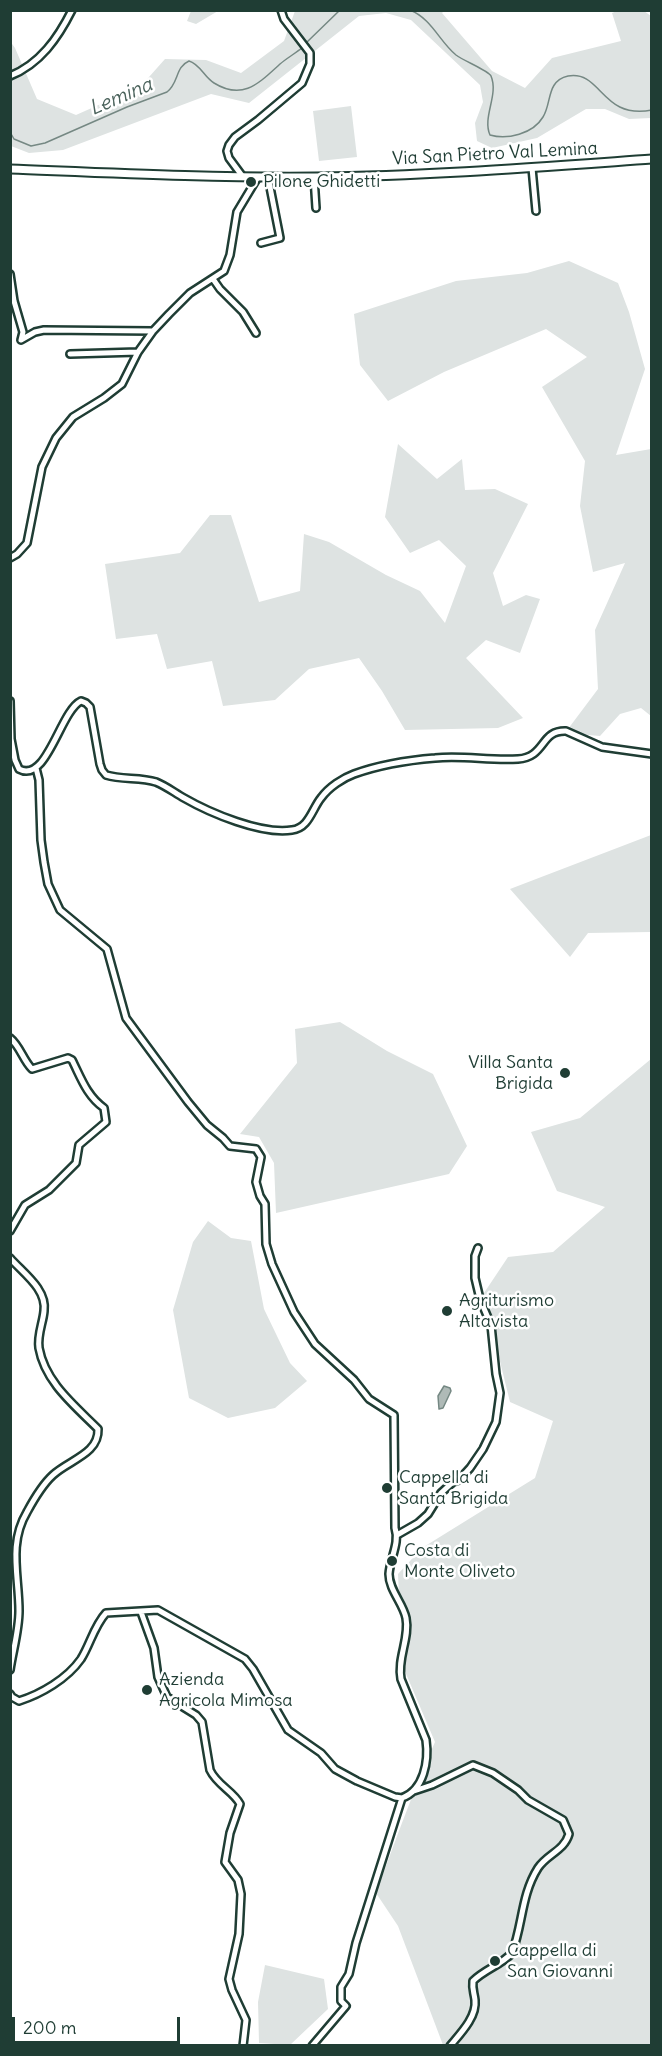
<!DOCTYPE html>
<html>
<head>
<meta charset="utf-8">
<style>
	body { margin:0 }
	#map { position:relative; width:662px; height:2056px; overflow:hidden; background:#fff; font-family:Delius,sans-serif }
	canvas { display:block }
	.frame { position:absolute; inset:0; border:12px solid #1f3d34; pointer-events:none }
	.scale { position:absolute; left:12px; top:2017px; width:168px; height:27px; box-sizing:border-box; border:3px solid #1f3d34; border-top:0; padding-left:8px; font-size:18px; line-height:21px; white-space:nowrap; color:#1f3d34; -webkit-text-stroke:4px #fff; paint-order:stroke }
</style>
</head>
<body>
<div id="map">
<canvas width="662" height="2056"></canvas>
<div class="frame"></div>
<div class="scale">200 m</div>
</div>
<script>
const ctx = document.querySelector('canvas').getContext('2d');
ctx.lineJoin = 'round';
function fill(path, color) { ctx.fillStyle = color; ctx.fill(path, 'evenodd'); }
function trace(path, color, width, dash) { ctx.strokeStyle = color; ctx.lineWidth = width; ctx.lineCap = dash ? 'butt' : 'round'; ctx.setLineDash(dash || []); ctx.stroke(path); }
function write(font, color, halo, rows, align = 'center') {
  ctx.font = font + ' Delius,sans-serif'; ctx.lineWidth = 5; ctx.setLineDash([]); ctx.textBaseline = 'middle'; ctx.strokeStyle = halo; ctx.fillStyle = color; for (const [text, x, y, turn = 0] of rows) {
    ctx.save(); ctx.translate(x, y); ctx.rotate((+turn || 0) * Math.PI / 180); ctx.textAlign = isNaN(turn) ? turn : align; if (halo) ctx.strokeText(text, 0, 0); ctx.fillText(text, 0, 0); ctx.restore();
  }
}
fill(new Path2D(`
	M191,11v-1l27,1 -22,13 -9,-3z
	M295,11h149l-2,2 50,58 33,17 27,-30 69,-17 -9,-28 5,-2h27l7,5v102l-22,1 -24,-10h-19l-49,29 -45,10 -15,-7 -2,-18 8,-21 -3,-17 -69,-65 -25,-7 -27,3 -110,87 -38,-9 -148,56 -34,3 -18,-7 -1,-105 5,7 22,51 39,16 65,-29 24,-27 41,1 35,13 43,-32z
	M351,106l6,51 -38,4 -6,-50z
	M569,261l49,22 11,29 16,57 -29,86 35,-6v267l-10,-8 -21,6 -20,22 -35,-3 33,-44 -3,-59 30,-67 -32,9 -13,-66 5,-45 -43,-74 45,-30 -41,-28 -102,43 -56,29 -28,-36 -6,-51 102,-33 71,-8z
	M398,444l39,35 25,-20 3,31 30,-1 33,15 -35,69 10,33 23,-11 14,4 -20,54 -34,-13 -20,18 57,60 -25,10 -93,2 -23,-39 -23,-33 -50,11 -34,31 -52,6 -11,-45 -45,8 -10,-35 -41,5 -11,-75 75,-11 30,-38h21l28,87 41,-11 4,-57 25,8 57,33 34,16 25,32 21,-57 -27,-26 -29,13 -25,-36z
	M651,835v97l-63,1 -18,24 -60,-68z
	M340,1022l47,29 46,23 34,72 -18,28 -173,39 -2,-50 -15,-26 -19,-3 57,-71 -2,-34z
	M651,1059v986h-208l-45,-119 -22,-33c19,-51 37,-102 59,-151l-34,-80 3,-43 -5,-23 -1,-22 24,-26 113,-70 18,-57 -43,-19 -19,-77 -11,-26 28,-42 45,-5 52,-45 -48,-16 -26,-59 49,-14z
	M208,1221l23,17 20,3 13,68 26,54 17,18 -32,27 -47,10 -39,-20 -16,-88 20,-68z
	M265,1965l59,14 4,30 -38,36 -31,-2 -1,-41z`), '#dee3e2');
const water = new Path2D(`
	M444,1386l6,2 1,3 -8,17 -4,1 -1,-13z`);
fill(water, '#afbab7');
trace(water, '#758883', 1.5);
trace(new Path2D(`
	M410,10c22,9 29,31 46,45 8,6 33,16 35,21 8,19 -9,41 -1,59 17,5 43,-1 53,-18 9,-14 3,-36 25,-41 34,-6 33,44 84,34
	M306,43l34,-33
	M10,132l4,7 17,7 14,-3 82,-36 40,-15c12,-9 8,-25 22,-31 11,3 15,16 25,22 29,18 45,0 66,-19 7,-6 16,-11 23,-17`), '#758883', 1.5);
const minor = new Path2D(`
	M10,76c30,-12 48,-38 62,-66
	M532,168l4,43
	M243,177l-14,-19 -2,-7 2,-6 6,-8 23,-17 44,-37 8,-19v-11l-26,-34 -3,-9
	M314,177l2,31
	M261,243l19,-5 -12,-61
	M10,274l4,27 9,31 -2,8 14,-8 9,-2 109,1
	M213,279l7,10 23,23 13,21
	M70,354l68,-2
	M10,558l7,-4 10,-11 15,-76 14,-29 17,-21 31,-19 18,-14 16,-32 15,-21 16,-17 21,-21 34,-22 6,-16 7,-43 21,-35
	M10,701l1,38 4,21 4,9c28,15 41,-58 62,-68l5,2 4,4 10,57 2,6 4,5c16,5 34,2 50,7 10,4 19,11 28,16 26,15 78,37 108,32 17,-2 20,-21 29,-32 8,-11 22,-20 33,-24 25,-9 56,-14 81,-16 28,-3 55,3 83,1 28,-2 22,-29 48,-28l36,16 50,7
	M36,768l3,12 2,60 3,22 4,22 12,26 47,39 19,69 62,84 19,23 16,13 7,8 26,3 5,8 -5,25 4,14 5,8 1,40 6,20 22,48 21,32 39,36 15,19 25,16 1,113c5,15 -5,30 -6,46 0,16 14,29 17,44 4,20 -9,40 -5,61l25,61c3,21 -2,50 -24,58
	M10,1038c10,8 13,22 22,31l36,-11 4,2c9,18 15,36 32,48l2,14 -27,23 -3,18 -27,27 -24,15 -15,26
	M10,1258c13,15 37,31 34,53 -1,12 -7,24 -5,37 6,34 35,57 59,81 1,25 -29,31 -45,46 -11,10 -19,24 -26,37 -19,32 -8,64 -8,99 0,19 -6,39 -9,59
	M397,1535l21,-12 10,-9 13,-21 12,-11 6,-2 11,-12 13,-19 13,-27 4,-29 -4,-19 -5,-49 -11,-26 -5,-21v-22l3,-8
	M141,1612l13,36 4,29 9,20 29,18 6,7 8,48c7,15 23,21 30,34l-10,29 -5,29 13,18 3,14 -2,40 -10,45 3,11 14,30 -3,26
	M10,1694l2,3 7,4c22,-7 48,-22 62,-42 9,-14 13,-33 25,-46l52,-3 87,49 8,10 35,61 33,23 14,16 22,12 38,16 7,1
	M414,1791l18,-6 41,-20 20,8 25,17 10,10 35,20 6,14c-5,17 -22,20 -31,34 -17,27 -15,56 -26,85 -11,12 -27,16 -39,28 -1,8 1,11 2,19 2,17 -15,34 -25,46
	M312,2046l34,-40 -5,-5v-14l8,-13 7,-31 46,-145`);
const tertiary = new Path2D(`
	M10,169c102,4 204,9 305,8 113,-1 225,-10 337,-18`);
trace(minor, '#1f3d34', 10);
trace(tertiary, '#1f3d34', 11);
trace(minor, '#fff', 5);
trace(tertiary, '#fff', 7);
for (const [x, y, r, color] of [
	[251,182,6,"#1f3d34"],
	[565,1073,6,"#1f3d34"],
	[447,1311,6,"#1f3d34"],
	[387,1488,6,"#1f3d34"],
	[392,1561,6,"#1f3d34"],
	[147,1690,6,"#1f3d34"],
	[495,1961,6,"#1f3d34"]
]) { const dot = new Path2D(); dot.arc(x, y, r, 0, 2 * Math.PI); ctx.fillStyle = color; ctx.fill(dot); trace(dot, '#fff', 2); }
write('18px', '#1f3d34', '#fff', [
	["Via San Pietro Val Lemina",495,154,-3]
]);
write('18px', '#1f3d34', '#fff', [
	["Pilone Ghidetti",263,182],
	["Villa Santa",553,1063,"right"],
	["Brigida",553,1084,"right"],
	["Agriturismo",459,1301],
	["Altavista",459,1322],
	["Cappella di",399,1478],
	["Santa Brigida",399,1499],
	["Costa di",404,1551],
	["Monte Oliveto",404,1572],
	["Azienda",159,1680],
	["Agricola Mimosa",159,1701],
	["Cappella di",507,1951],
	["San Giovanni",507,1972]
], 'left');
write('italic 20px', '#4a625b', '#fff', [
	["Lemina",121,97,-23]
]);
</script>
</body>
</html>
